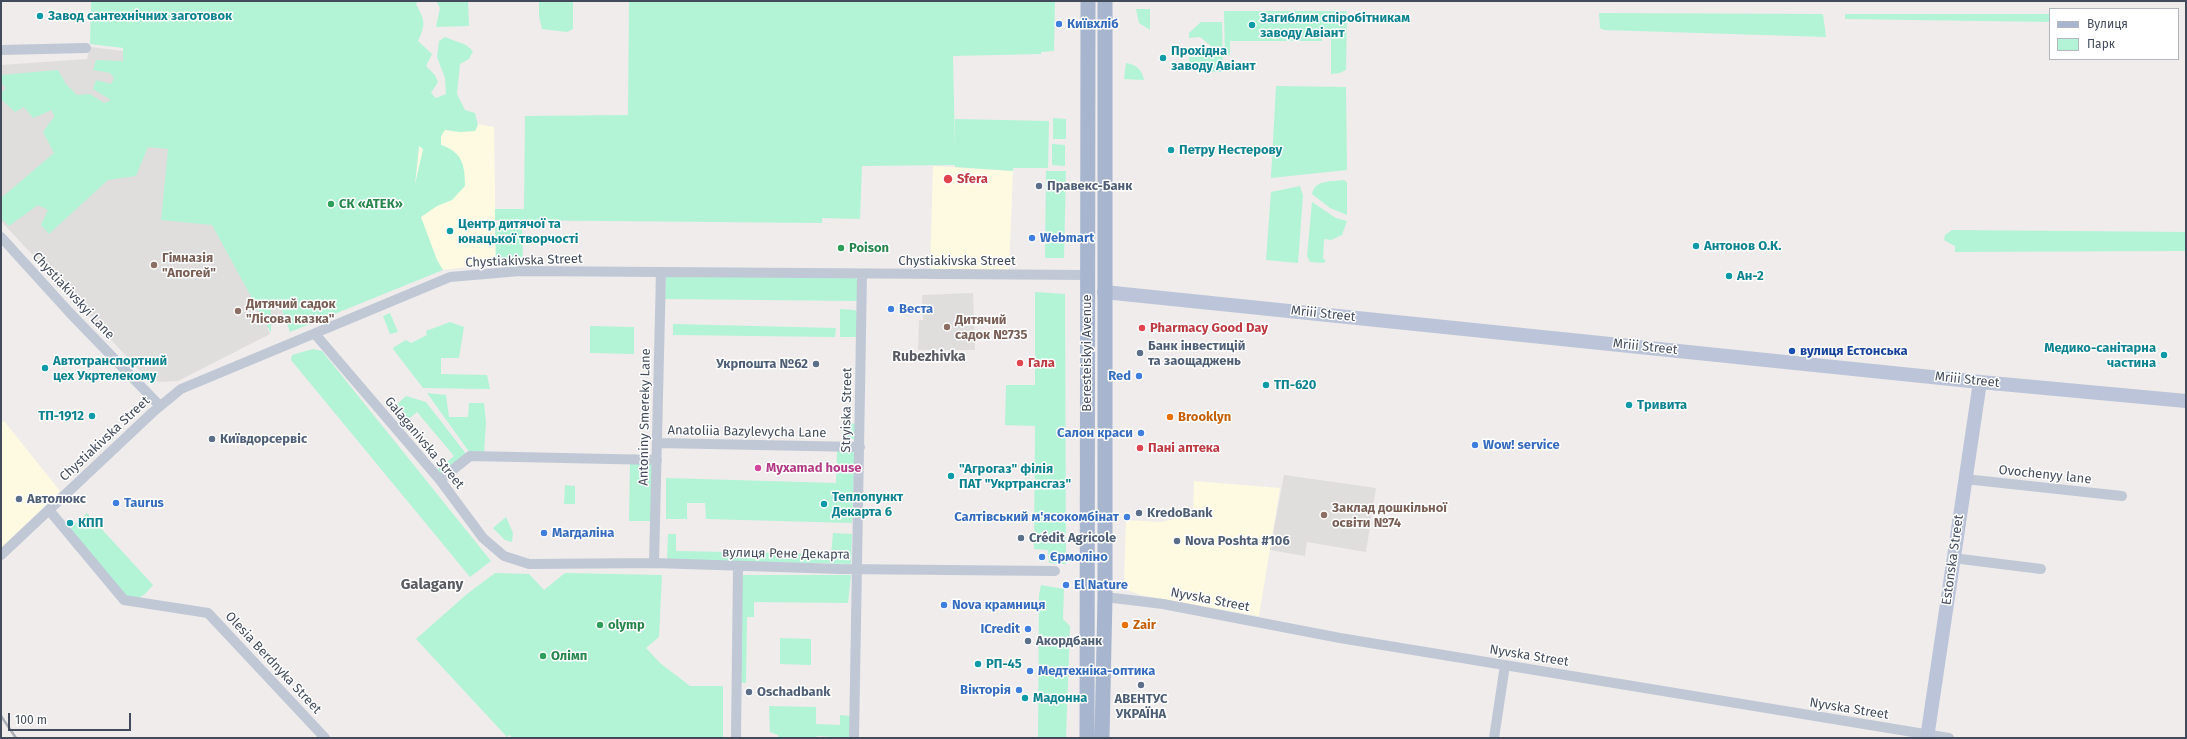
<!DOCTYPE html>
<html>
<head>
<meta charset="utf-8">
<style>
	body { margin:0 }
	#map { position:relative; width:2187px; height:739px; overflow:hidden; background:#efeceb; font-family:"Fira Sans",sans-serif }
	canvas { display:block }
	.frame { position:absolute; inset:0; border:2px solid #424b5b; pointer-events:none }
	.legend { position:absolute; left:2049px; top:8px; width:130px; height:52px; box-sizing:border-box; background:#fff; border:1px solid #b3b7bd; margin:0; padding:5px 7px; list-style:none; font-size:12px; color:#424b5b }
	.legend li { display:flex; align-items:center; gap:8px; height:20px }
	.legend b { width:20px; border:1px solid #b3b7bd }
	.scale { position:absolute; left:8px; top:713px; width:123px; height:18px; box-sizing:border-box; border:2px solid #424b5b; border-top:0; padding-left:5px; font-size:12px; line-height:14px; white-space:nowrap; color:#424b5b; -webkit-text-stroke:3px #fff; paint-order:stroke }
</style>
</head>
<body>
<div id="map">
<canvas width="2187" height="739"></canvas>
<div class="frame"></div>
<ul class="legend">
<li><b style="height:5px;background:#a7b5cf"></b>Вулиця</li>
<li><b style="height:11px;background:#b3f4d7"></b>Парк</li>
</ul>
<div class="scale">100 m</div>
</div>
<script>
const ctx = document.querySelector('canvas').getContext('2d');
ctx.lineJoin = 'round';
function fill(path, color) { ctx.fillStyle = color; ctx.fill(path, 'evenodd'); }
function trace(path, color, width, dash) { ctx.strokeStyle = color; ctx.lineWidth = width; ctx.lineCap = dash ? 'butt' : 'round'; ctx.setLineDash(dash || []); ctx.stroke(path); }
function write(font, color, halo, rows, align = 'center') {
  ctx.font = font + ' "Fira Sans",sans-serif'; ctx.lineWidth = 3; ctx.setLineDash([]); ctx.textBaseline = 'middle'; ctx.strokeStyle = halo; ctx.fillStyle = color; for (const [text, x, y, turn = 0] of rows) {
    ctx.save(); ctx.translate(x, y); ctx.rotate((+turn || 0) * Math.PI / 180); ctx.textAlign = isNaN(turn) ? turn : align; if (halo) ctx.strokeText(text, 0, 0); ctx.fillText(text, 0, 0); ctx.restore();
  }
}
fill(new Path2D(`
	M422,119l39,2 33,6 2,136 -53,7 -31,-51z
	M933,166l80,5 -4,101 -79,-2z
	M4,421l56,70 -59,57v-125z
	M1194,481l86,7 -21,128 -118,-21 -14,-5 -3,-8 2,-62 34,2 33,-7z`), '#fefae1');
fill(new Path2D(`
	M90,47l34,4 119,138 42,131 -18,8 3,6 -92,47 -18,1 -20,-11 -139,-150v-156l86,-6z
	M973,293l2,57h-57l1,-30h4l-1,-25z
	M1284,475l92,13 -10,64 -59,-10 -2,14 -35,-6z`), '#e0dddd');
fill(new Path2D(`
	M91,1h327l-2,3c9,17 10,20 2,37l14,13 -6,12 9,9 3,7 -7,11 5,5 10,-4 -1,-16 -8,-21 2,-16 6,-4 21,8 7,6 -4,8 -9,5 -3,30 8,16 10,3 3,12 -3,6 -15,1 -15,-2 -4,6v9c21,7 24,19 24,41l-13,14 -15,6 -16,11 16,43 6,10 -153,62 -10,-28 -9,4v25l-59,-108 -51,-5 7,-71 -20,-2 -12,29 -28,4 -59,54 -8,-9 7,-15 -10,-5 -29,21 -8,-8v-20l53,-45 -11,-21 11,-15 -2,-7 -19,8 -9,-11 -9,5 -14,-13v-5l5,-6 -5,-6v-7l57,-5 8,14 11,11 13,-1 14,9 7,-3 -18,-11 3,-9 15,4 3,-6 -4,-5 -17,-3 3,-10 27,1v-13l-33,-4zM419,146l4,3 -8,35v-1z
	M436,1h32l1,25 -33,1 4,-19z
	M539,1h34v28l-6,3 -25,-3 -3,-13z
	M629,1h426l-1,50 -13,1v2l-88,2 2,92v-29l94,2 -1,47h-35v3l-58,-4v-2l-93,1 -2,53 -38,-1v5l-327,-3v-11h29l1,-93 103,-1z
	M1136,9h14v21l-11,-7z
	M1224,11h123l-1,59 -6,3 -9,1v-40h-9v7h-92v14l-5,1z
	M1599,13l224,1 3,23 -222,-7 -4,-2z
	M1845,14h205v8l-205,-3z
	M1201,22h21l1,50h-24l-10,-11v-4h10l11,-6v-6l-10,-8 -11,1v-5z
	M1126,63c10,2 16,6 18,17l-20,-1z
	M1276,86l70,1 1,83 -76,8z
	M1053,118l13,1v20h-13z
	M1052,144l13,1v21l-13,-1z
	M1046,171h20l-2,87h-19z
	M1344,180l3,2v33l-17,-7 -18,-14c3,-15 19,-12 32,-14z
	M1300,186l3,9 -5,68 -32,-3 5,-68z
	M1312,202l24,16 11,3 -5,14 -11,5 -7,-1 -1,20 3,1 -2,3 -14,-1 -3,-6z
	M495,227h27l1,34 -27,2z
	M1952,230l234,2v19l-231,1v-6l-11,-6 1,-5z
	M666,276l189,2 2,1v22l-192,-2z
	M1035,292l30,2 1,270 -17,-1 -1,-13 -14,-1 1,-123 -30,-1 1,-40h29z
	M840,309l15,1 3,3v21l-2,3h-16z
	M390,313l8,19 -8,2 -7,-18z
	M450,322l14,5 -5,31h-18v16l46,1 3,14 -67,-1 -30,-39 1,-2 12,-7 5,3 16,-8 -1,-4z
	M673,324l163,4 -1,9 -162,-2z
	M590,326l44,1v27l-44,-1z
	M313,349l9,2 169,210 -21,16 -179,-217 1,-5z
	M427,393l19,2 3,22h19l1,-14h15l2,19 -2,32 -14,-1z
	M406,396l20,6 41,53 -25,21 -6,-5 18,-15 -37,-44 -14,12 -10,-16z
	M843,422l13,2 -1,15 -13,-1z
	M837,451h15l3,3 -3,69 -146,-4 -1,-16h-18v16h-21v-41l170,5z
	M630,461l24,1 -1,59h-24z
	M565,485l10,1v18h-11z
	M87,513l66,72c-8,9 -12,16 -26,13l-57,-69z
	M506,517l7,16 -1,9 -7,-2 -12,-12z
	M833,533l19,1 -1,30 -184,-4 1,-26h8v17l155,3z
	M495,573l34,1 15,16 21,-17 97,2 -3,62 -13,11 14,15 30,23h33v52h-211l-2,-3 -3,2 -91,-98 51,-45z
	M744,575h107l-3,28 -94,-1v15h-7l-1,66h-6l1,-107z
	M1041,585l23,4 -1,30 7,7 -4,112h-28l1,-143z
	M780,638l31,1v26l-31,-1z
	M769,706l47,1v17l24,1v-10l10,1v22l-32,-2 -5,2h-35v-3l-8,-3z`), '#b3f4d7');
trace(new Path2D(`
	M1,50l85,-2
	M1,237l69,76 90,93
	M315,334l125,146 43,58 21,18 25,8 125,-1 186,6 215,2
	M658,443l202,4
	M1965,479l157,17
	M440,480l30,-24 187,4
	M49,510l75,90 84,13 117,125
	M1,555l152,-143 28,-23 269,-112 70,-6 567,4
	M1953,558l88,11
	M654,563l7,-291
	M1105,597l58,7 177,34 609,100
	M736,738l2,-172
	M854,738l8,-464
	M1494,738l11,-73`), '#c0c8d6', 10);
trace(new Path2D(`
	M1104,292l876,90 206,19
	M1927,738l53,-356`), '#bbc4d8', 14);
trace(new Path2D(`
	M1087,738l1,-737
	M1102,738l3,-141v-596`), '#a7b5cf', 15);
trace(new Path2D(`
	M1,716l15,22`), '#adafb7', 2.5);
for (const [x, y, r, color] of [
	[40,16,4,"#0f9aa8"],
	[1059,24,4,"#3f7fe0"],
	[1252,25,4,"#0f9aa8"],
	[1163,58,4,"#0f9aa8"],
	[1171,150,4,"#0f9aa8"],
	[948,179,5,"#e0444e"],
	[1039,186,4,"#5c6f8a"],
	[331,204,4,"#2e9e5b"],
	[450,231,4,"#0f9aa8"],
	[1032,238,4,"#3f7fe0"],
	[1696,246,4,"#0f9aa8"],
	[841,248,4,"#2e9e5b"],
	[154,265,4,"#8d6e63"],
	[1729,276,4,"#0f9aa8"],
	[891,309,4,"#3f7fe0"],
	[238,311,4,"#8d6e63"],
	[947,327,4,"#8d6e63"],
	[1142,328,4,"#e0444e"],
	[1792,351,4,"#1a4fb4"],
	[1140,353,4,"#5c6f8a"],
	[2164,355,4,"#0f9aa8"],
	[1020,363,4,"#e0444e"],
	[816,364,4,"#5c6f8a"],
	[45,368,4,"#0f9aa8"],
	[1139,376,4,"#3f7fe0"],
	[1266,385,4,"#0f9aa8"],
	[1629,405,4,"#0f9aa8"],
	[92,416,4,"#0f9aa8"],
	[1170,417,4,"#e8710a"],
	[1141,433,4,"#3f7fe0"],
	[212,439,4,"#5c6f8a"],
	[1475,445,4,"#3f7fe0"],
	[1140,448,4,"#e0444e"],
	[758,468,4,"#d1479c"],
	[951,476,4,"#0f9aa8"],
	[19,499,4,"#5c6f8a"],
	[116,503,4,"#3f7fe0"],
	[824,504,4,"#0f9aa8"],
	[1139,513,4,"#5c6f8a"],
	[1324,515,4,"#8d6e63"],
	[1127,517,4,"#3f7fe0"],
	[70,523,4,"#0f9aa8"],
	[544,533,4,"#3f7fe0"],
	[1021,538,4,"#5c6f8a"],
	[1177,541,4,"#5c6f8a"],
	[1042,557,4,"#3f7fe0"],
	[1066,585,4,"#3f7fe0"],
	[944,605,4,"#3f7fe0"],
	[600,625,4,"#2e9e5b"],
	[1125,625,4,"#e8710a"],
	[1028,629,4,"#3f7fe0"],
	[1028,641,4,"#5c6f8a"],
	[543,656,4,"#2e9e5b"],
	[978,664,4,"#0f9aa8"],
	[1030,671,4,"#3f7fe0"],
	[1141,685,4,"#5c6f8a"],
	[1019,690,4,"#3f7fe0"],
	[749,692,4,"#5c6f8a"],
	[1025,698,4,"#0f9aa8"]
]) { const dot = new Path2D(); dot.arc(x, y, r, 0, 2 * Math.PI); ctx.fillStyle = color; ctx.fill(dot); trace(dot, '#fff', 1.5); }
write('bold 13px', '#0d838f', '#fff', [
	["Завод сантехнічних заготовок",48,16],
	["Загиблим спіробітникам",1260,18],
	["заводу Авіант",1260,33],
	["Прохідна",1171,51],
	["заводу Авіант",1171,66],
	["Петру Нестерову",1179,150],
	["Центр дитячої та",458,224],
	["юнацької творчості",458,239],
	["Антонов О.К.",1704,246],
	["Ан-2",1737,276],
	["Медико-санітарна",2156,348,"right"],
	["частина",2156,363,"right"],
	["Автотранспортний",53,361],
	["цех Укртелекому",53,376],
	["ТП-620",1274,385],
	["Тривита",1637,405],
	["ТП-1912",84,416,"right"],
	["\"Агрогаз\" філія",959,469],
	["ПАТ \"Укртрансгаз\"",959,484],
	["Теплопункт",832,497],
	["Декарта 6",832,512],
	["КПП",78,523],
	["РП-45",986,664],
	["Мадонна",1033,698]
], 'left');
write('bold 13px', '#366cbe', '#fff', [
	["Київхліб",1067,24],
	["Webmart",1040,238],
	["Веста",899,309],
	["Red",1131,376,"right"],
	["Салон краси",1133,433,"right"],
	["Wow! service",1483,445],
	["Taurus",124,503],
	["Салтівський м'ясокомбінат",1119,517,"right"],
	["Магдаліна",552,533],
	["Єрмоліно",1050,557],
	["El Nature",1074,585],
	["Nova крамниця",952,605],
	["ICredit",1020,629,"right"],
	["Медтехніка-оптика",1038,671],
	["Вікторія",1011,690,"right"]
], 'left');
write('bold 13px', '#be3a42', '#fff', [
	["Sfera",957,179],
	["Pharmacy Good Day",1150,328],
	["Гала",1028,363],
	["Пані аптека",1148,448]
], 'left');
write('bold 13px', '#4e5e75', '#fff', [
	["Правекс-Банк",1047,186],
	["Банк інвестицій",1148,346],
	["та заощаджень",1148,361],
	["Укрпошта №62",808,364,"right"],
	["Київдорсервіс",220,439],
	["Автолюкс",27,499],
	["KredoBank",1147,513],
	["Crédit Agricole",1029,538],
	["Nova Poshta #106",1185,541],
	["Акордбанк",1036,641],
	["Oschadbank",757,692],
	["АВЕНТУС",1141,699,"center"],
	["УКРАЇНА",1141,714,"center"]
], 'left');
write('bold 13px', '#27864d', '#fff', [
	["СК «АТЕК»",339,204],
	["Poison",849,248],
	["olymp",608,625],
	["Олімп",551,656]
], 'left');
write('bold 13px', '#785e54', '#fff', [
	["Гімназія",162,258],
	["\"Апогей\"",162,273],
	["Дитячий садок",246,304],
	["\"Лісова казка\"",246,319],
	["Дитячий",955,320],
	["садок №735",955,335],
	["Заклад дошкільної",1332,508],
	["освіти №74",1332,523]
], 'left');
write('13px', '#424b5b', '#fff', [
	["Chystiakivska Street",524,261,-2],
	["Chystiakivska Street",957,261],
	["Chystiakivskyi Lane",73,296,47],
	["Mriii Street",1323,314,6],
	["Mriii Street",1645,347,6],
	["Beresteiskyi Avenue",1087,353,-90],
	["Mriii Street",1967,380,6],
	["Stryiska Street",847,410,-89],
	["Antoniny Smereky Lane",645,417,-89],
	["Anatoliia Bazylevycha Lane",747,432,1],
	["Chystiakivska Street",105,439,-43],
	["Galaganivska Street",424,443,50],
	["Ovochenyy lane",2045,475,6],
	["вулиця Рене Декарта",786,554,1],
	["Estonska Street",1953,560,-82],
	["Nyvska Street",1210,600,11],
	["Nyvska Street",1529,656,9],
	["Olesia Berdnyka Street",273,663,47],
	["Nyvska Street",1849,709,9]
]);
write('bold 13px', '#164399', '#fff', [
	["вулиця Естонська",1800,351]
], 'left');
write('bold 13px', '#c56008', '#fff', [
	["Brooklyn",1178,417],
	["Zair",1133,625]
], 'left');
write('bold 13px', '#b23c85', '#fff', [
	["Myxamad house",766,468]
], 'left');
write('bold 14px', '#585b62', '#fff', [
	["Rubezhivka",929,357]
]);
write('bold 15px', '#585b62', '#fff', [
	["Galagany",432,585]
]);
</script>
</body>
</html>
